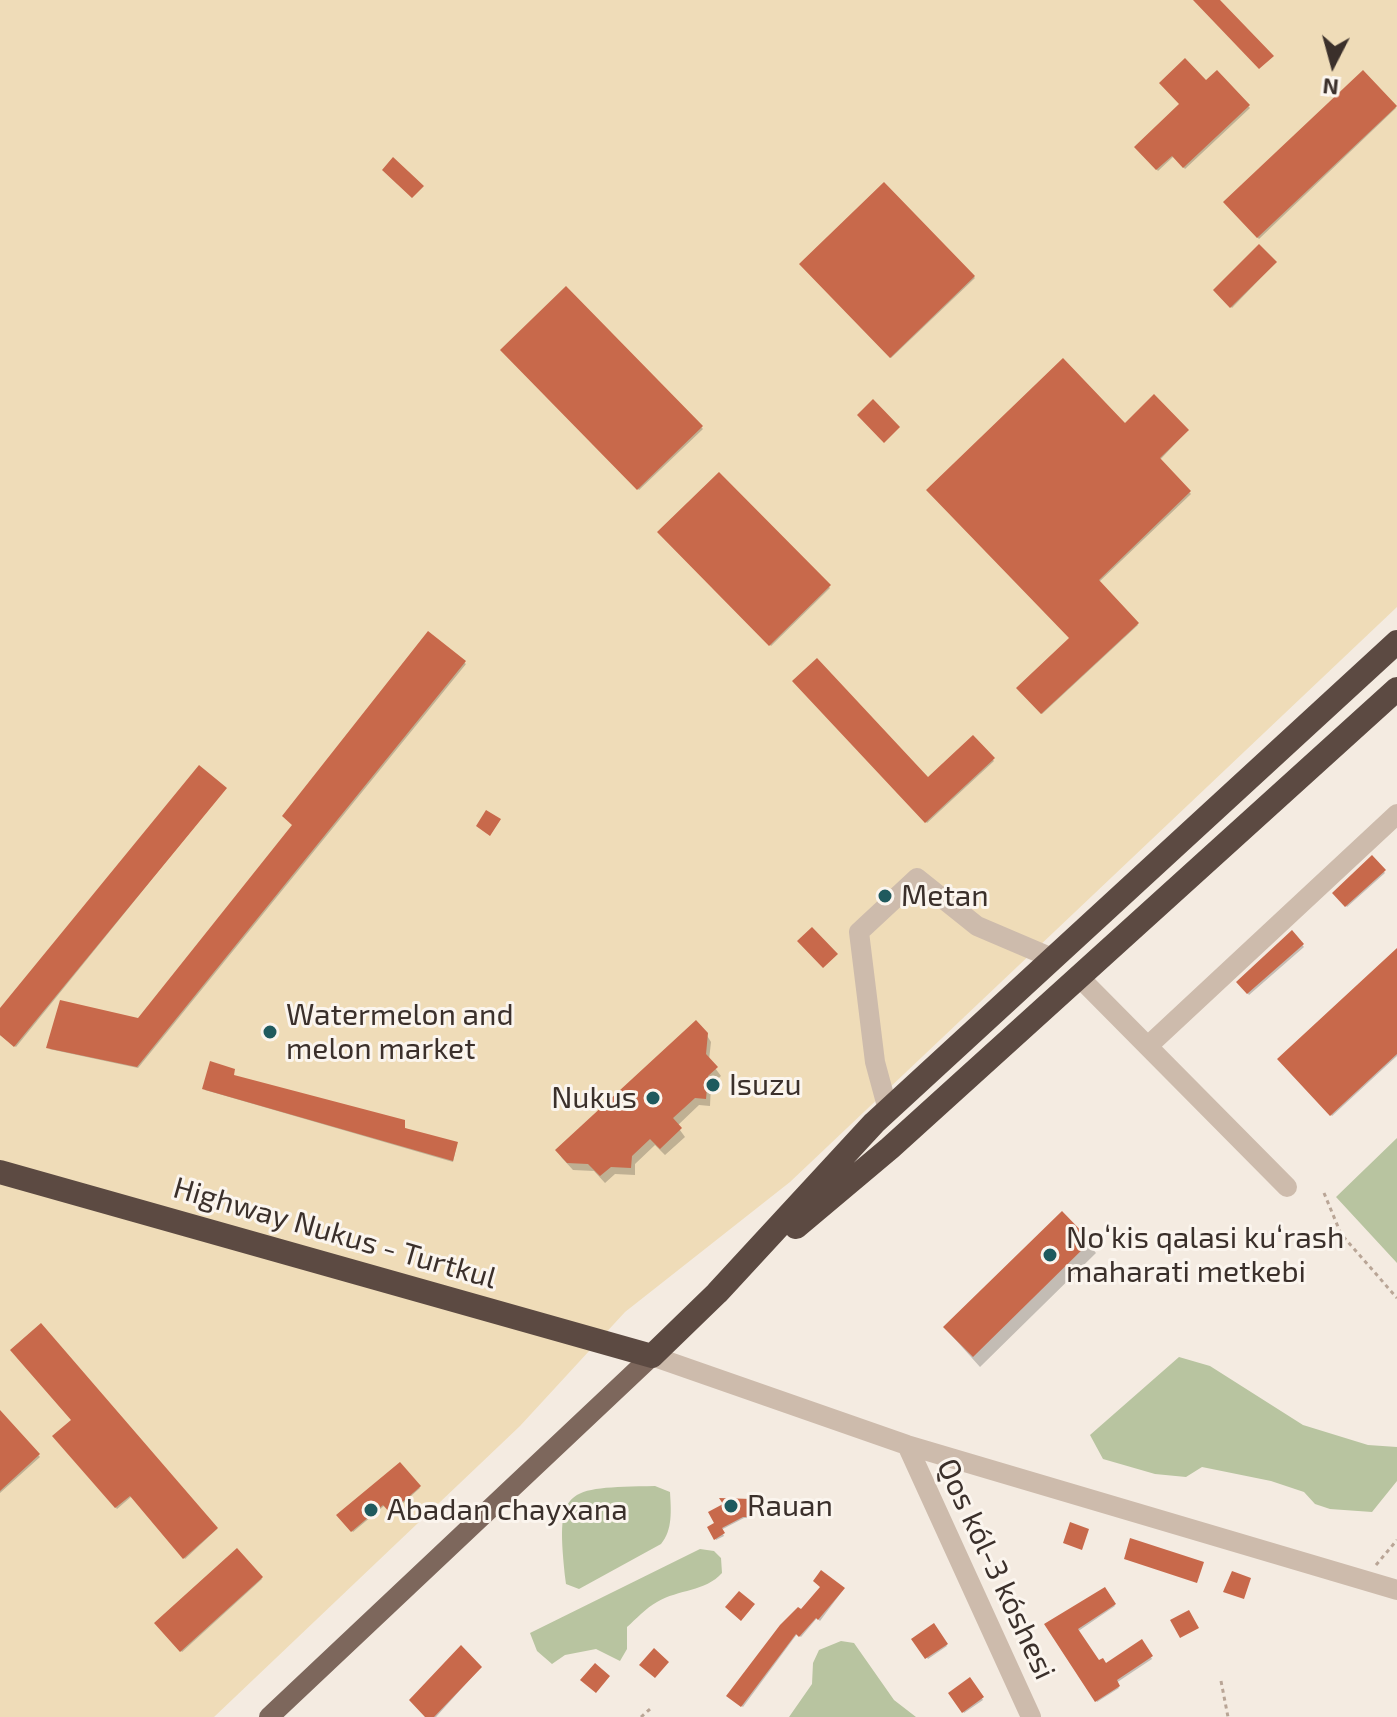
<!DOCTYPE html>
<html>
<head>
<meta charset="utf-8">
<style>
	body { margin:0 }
	#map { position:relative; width:1397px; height:1717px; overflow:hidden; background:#f4ebe1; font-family:"Exo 2",sans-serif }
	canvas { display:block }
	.north { position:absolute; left:1293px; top:24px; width:80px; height:80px; -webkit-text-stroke:6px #fbf5ee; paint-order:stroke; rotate:186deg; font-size:22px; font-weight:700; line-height:32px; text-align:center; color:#3b302b }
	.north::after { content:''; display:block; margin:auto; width:28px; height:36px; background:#3b302b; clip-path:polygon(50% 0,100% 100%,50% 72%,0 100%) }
</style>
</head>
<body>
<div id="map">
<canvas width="1397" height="1717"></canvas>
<div class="north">N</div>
</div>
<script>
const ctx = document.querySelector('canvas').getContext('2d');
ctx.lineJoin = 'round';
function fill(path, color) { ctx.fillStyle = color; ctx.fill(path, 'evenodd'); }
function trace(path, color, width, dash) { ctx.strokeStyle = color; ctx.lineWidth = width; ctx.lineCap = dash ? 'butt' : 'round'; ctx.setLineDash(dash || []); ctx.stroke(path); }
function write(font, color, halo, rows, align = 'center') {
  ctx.font = font + ' "Exo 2",sans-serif'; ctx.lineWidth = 6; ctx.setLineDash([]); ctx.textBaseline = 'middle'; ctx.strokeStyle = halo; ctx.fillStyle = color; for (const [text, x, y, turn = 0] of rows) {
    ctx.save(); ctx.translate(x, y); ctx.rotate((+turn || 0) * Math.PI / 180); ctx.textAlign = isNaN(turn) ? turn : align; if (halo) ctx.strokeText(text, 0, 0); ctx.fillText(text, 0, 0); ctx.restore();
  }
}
fill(new Path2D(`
	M1397,1138v125l-61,-66z
	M1179,1357l31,9 93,59 65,20 29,2v34l-25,31 -42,-3 -15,-5 -11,-12 -33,-11 -69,-14 -16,10 -31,-3 -52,-15 -13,-24z
	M655,1486l15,6c1,18 3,38 -9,52l-82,45 -13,-5c-11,-98 -3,-96 89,-98z
	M700,1549l14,2 7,7 1,15c-17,19 -43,16 -65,29 -11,6 -21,17 -30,25v22l-7,12 -24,-12 -31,6 -13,9 -15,-13 -7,-18z
	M841,1641l13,2 40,57 22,17h-127l23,-33 1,-21 6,-13z`), '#b8c4a0');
fill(new Path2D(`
	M0,0h1397v607l-607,575 -165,130 -105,114 -306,291h-214z`), '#efdcb8');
fill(new Path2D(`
	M1217,73l33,35 -65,61 -11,-13 -16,15 -22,-24z
	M1363,73l33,35 -137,131 -34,-36z
	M1275,263l-43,45 -16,-16z
	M802,266l172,11 1,1 -84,80z
	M566,289l137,140 -64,61 -135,-138z
	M1125,425l62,6 -28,30 32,33 -93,89 40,42 -96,89 -23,-26 53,-49z
	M661,534l168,53 1,1 -59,58z
	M428,634l38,30 -328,404 -89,-19 90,-29 155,-194z
	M795,681l133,99 45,-42 21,23 -67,62z
	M225,789l-209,258 -16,-12v-24z
	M1372,858l13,15 -38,34 -13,-14z
	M1292,933l12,14 -55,48 -11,-13z
	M1397,951v105l-65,60 -53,-56z
	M706,1034l5,8 -2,18 12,16 -10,9 -1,21 -11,-1 -22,21 8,11 -20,18 -10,-10 -20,19v11l-20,-1 -10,9 -11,-12 -21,-1 -11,-12 -5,-8z
	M234,1071v6l223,67 -4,18 -248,-72z
	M1062,1214l34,39 -116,114 -35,-39z
	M40,1326l177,203 -32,30 -53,-63 -15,13 -61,-71 17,-17z
	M0,1413l40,44 -40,36z
	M400,1465l20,23 -28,25 -7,-8 -32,27 -14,-16z
	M752,1502l-1,16h-7l-23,12 3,6 -8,4 -7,-12z
	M237,1551l25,28 -80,73 -25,-28z
	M843,1590l-23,31 -3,-3 -16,19 -4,-3 -54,73 -13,-9 71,-86z
	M1104,1590l11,16 -38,26 21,31 7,3 37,-24 10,17 -36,24 3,5 -22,14 -50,-77z
	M933,1626l14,20 -19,13 -14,-19z
	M480,1668l-44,49h-10z
	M970,1680l13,20 -19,13 -14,-20z`), '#0003');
fill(new Path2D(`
	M1193,0h27l54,56 -15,13z
	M1185,58l21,22 11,-10 33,35 -67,63 -11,-12 -16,14 -22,-23 45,-43 -20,-21z
	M1363,70l34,36 -140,132 -34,-36z
	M393,157l31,29 -12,12 -30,-28z
	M884,182l91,94 -85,82 -91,-94z
	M1259,244l18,18 -47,46 -17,-18z
	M566,286l137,140 -66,64 -137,-140z
	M1063,358l62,65 29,-29 35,36 -29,28 31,33 -92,89 40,43 -98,91 -25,-26 53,-50 -143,-148z
	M873,399l27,28 -16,16 -27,-28z
	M719,472l112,113 -62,61 -112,-114z
	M428,631l38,30 -329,406 -91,-19 14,-48 78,18 154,-193 -10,-9z
	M817,658l111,119 45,-42 22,23 -70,65 -133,-142z
	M199,765l28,23 -213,259 -14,-12v-27z
	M486,810l15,9 -11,17 -14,-10z
	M1372,855l14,15 -41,37 -13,-14z
	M812,927l26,27 -15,14 -26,-27z
	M1292,930l12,14 -57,50 -11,-12z
	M1397,948v106l-67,62 -53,-57z
	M696,1020l12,13 -2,21 12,13 -10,9 -2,23 -11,-1 -22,20 9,10 -22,21 -10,-10 -18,17 -1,12 -20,-1 -11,9 -12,-12 -21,-1 -12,-13z
	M210,1061l25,8 -1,6 171,45v8l53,14 -5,19 -251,-72z
	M1062,1211l29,30 -118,116 -30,-30z
	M41,1323l177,205 -35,31 -53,-63 -15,12 -63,-72 19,-16 -61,-70z
	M0,1410l40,44 -40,37z
	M400,1462l21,24 -31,27 -7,-8 -32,27 -15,-17z
	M719,1498l33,1 -1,18h-8l-21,11 3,5 -11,7 -7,-13 7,-4 -6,-11 15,-8z
	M1070,1522l19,7 -7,21 -19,-7z
	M1130,1538l74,24 -7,21 -73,-24z
	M237,1548l26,29 -83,75 -26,-29z
	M821,1570l24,18 -27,32 -2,-2 -17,19 -3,-3 -55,73 -15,-11 54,-71 18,-18 3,2 19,-22 -7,-6z
	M1232,1571l19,7 -7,21 -21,-7z
	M1105,1587l11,17 -38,25 21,31 4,-2 3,5 36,-24 11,17 -36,24 3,6 -25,16 -51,-78z
	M739,1591l16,13 -14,17 -16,-14z
	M1189,1610l10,18 -19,10 -10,-18z
	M934,1623l14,21 -23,15 -14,-20z
	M461,1645l21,22 -48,50h-9l-16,-17z
	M654,1648l15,14 -14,16 -16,-13z
	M595,1663l15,13 -14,17 -16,-13z
	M970,1677l14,20 -22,16 -14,-20z`), '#c8694b');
trace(new Path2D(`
	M1324,1193l17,41 56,64
	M1376,1565l21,-25
	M1221,1681l7,36
	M641,1717l9,-8`), '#b9a596', 3, [4, 4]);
trace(new Path2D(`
	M1079,977l208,210
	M1148,1046l249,-232
	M888,1110l-13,-48 -16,-130 58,-54 60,48 75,32
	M652,1356l255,89 490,145
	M907,1445l124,272`), '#cdbbac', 20);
trace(new Path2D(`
	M269,1717l383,-361`), '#7d675c', 20);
trace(new Path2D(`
	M0,1172l652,184 65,-63 157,-170 523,-481
	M796,1227l94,-79 507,-459`), '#5c4a42', 24);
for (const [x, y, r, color] of [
	[885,896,8,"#1f5a5e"],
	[270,1032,8,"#1f5a5e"],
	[713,1085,8,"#1f5a5e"],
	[653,1098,8,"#1f5a5e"],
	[1050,1255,8,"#1f5a5e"],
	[731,1506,8,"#1f5a5e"],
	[371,1510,8,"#1f5a5e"]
]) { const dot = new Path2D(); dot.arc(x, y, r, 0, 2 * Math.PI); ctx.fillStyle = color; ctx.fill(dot); trace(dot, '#fbf5ee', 3); }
write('30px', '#3b302b', '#fbf5ee', [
	["Metan",901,896],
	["Watermelon and",286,1015],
	["melon market",286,1049],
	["Isuzu",729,1085],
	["Nukus",637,1098,"right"],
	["Noʻkis qalasi kuʻrash",1066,1238],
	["maharati metkebi",1066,1272],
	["Rauan",747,1506],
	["Abadan chayxana",387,1510]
], 'left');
write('30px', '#3b302b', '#fbf5ee', [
	["Highway Nukus - Turtkul",335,1233,16],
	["Qos kól-3 kóshesi",996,1569,65]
]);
</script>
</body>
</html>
